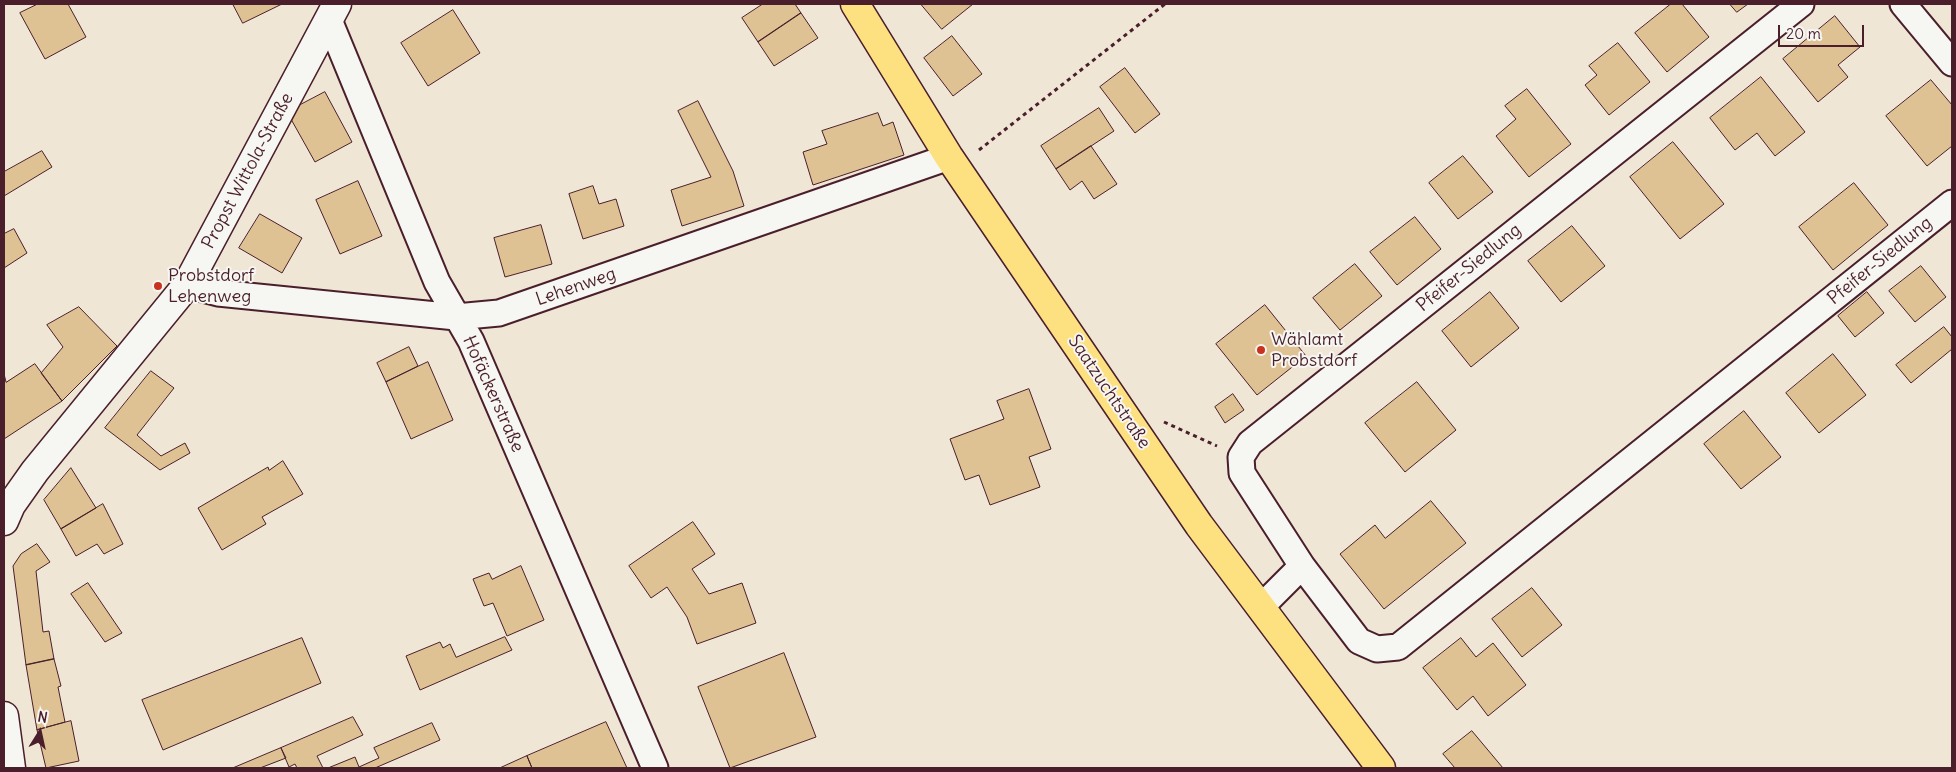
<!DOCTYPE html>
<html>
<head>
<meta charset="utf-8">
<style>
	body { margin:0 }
	#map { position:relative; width:1956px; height:772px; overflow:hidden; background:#efe6d6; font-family:Delius,sans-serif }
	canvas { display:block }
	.frame { position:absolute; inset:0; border:5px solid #4a1f2b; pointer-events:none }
	.north { position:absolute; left:15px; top:707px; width:50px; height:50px; -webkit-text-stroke:4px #f6f6f2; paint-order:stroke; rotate:10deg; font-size:14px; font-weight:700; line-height:20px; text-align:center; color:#4a1f2b }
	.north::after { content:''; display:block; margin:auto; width:18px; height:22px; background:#4a1f2b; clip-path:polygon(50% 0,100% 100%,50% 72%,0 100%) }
	.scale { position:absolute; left:1778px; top:25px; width:86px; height:22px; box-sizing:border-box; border:2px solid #4a1f2b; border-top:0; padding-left:6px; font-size:15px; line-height:18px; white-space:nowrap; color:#4a1f2b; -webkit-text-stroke:4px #f6f6f2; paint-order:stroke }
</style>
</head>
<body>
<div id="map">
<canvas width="1956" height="772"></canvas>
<div class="frame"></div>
<div class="north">N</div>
<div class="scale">20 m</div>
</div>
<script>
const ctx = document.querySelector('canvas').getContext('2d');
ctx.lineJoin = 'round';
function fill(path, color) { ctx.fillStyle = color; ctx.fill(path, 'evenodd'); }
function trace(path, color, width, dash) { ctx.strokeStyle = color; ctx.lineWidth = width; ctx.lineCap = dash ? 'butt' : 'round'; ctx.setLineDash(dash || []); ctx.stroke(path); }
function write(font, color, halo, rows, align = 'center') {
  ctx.font = font + ' Delius,sans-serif'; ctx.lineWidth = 4; ctx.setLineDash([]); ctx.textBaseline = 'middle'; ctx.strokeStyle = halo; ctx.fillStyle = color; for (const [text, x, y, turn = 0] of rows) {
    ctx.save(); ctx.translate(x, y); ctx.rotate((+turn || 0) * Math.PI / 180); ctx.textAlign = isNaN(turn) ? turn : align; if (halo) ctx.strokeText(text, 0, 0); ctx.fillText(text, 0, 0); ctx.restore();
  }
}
const building = new Path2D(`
	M38,4h30l18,33 -41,22 -25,-46z
	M233,4h49l-39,19z
	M763,4h32l6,9 -43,29 -16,-24z
	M921,4h52l-31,25z
	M1671,4h11l27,33 -42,35 -32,-39z
	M1730,4h18l-11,8z
	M453,10l27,43 -52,33 -27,-43z
	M801,13l17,25 -44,28 -16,-24z
	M1835,16l25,31 -22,18 10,12 -30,25 -35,-43z
	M952,36l30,38 -29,22 -29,-38z
	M1618,43l32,39 -41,33 -24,-30 12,-10 -8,-9z
	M1125,68l35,46 -25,19 -35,-46z
	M1761,77l44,55 -30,24 -18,-23 -22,17 -25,-32z
	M1931,80l21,25v41l-25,20 -41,-50z
	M1527,89l44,55 -42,33 -33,-41 20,-17 -11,-13z
	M325,92l27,50 -37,20 -28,-50z
	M698,101l35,70 11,35 -62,20 -11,-36 40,-13 -33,-66z
	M1099,108l15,23 -58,38 -15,-23z
	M878,113l5,13 10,-4 11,33 -91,30 -10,-33 24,-8 -5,-13z
	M1673,142l51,62 -44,35 -50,-62z
	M1091,146l26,38 -23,15 -12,-18 -12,9 -14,-21z
	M42,151l10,16 -48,29v-24z
	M1463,156l30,36 -35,27 -29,-36z
	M358,181l24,55 -42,18 -24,-54z
	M1854,183l34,42 -55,45 -34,-43z
	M593,186l6,18 17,-5 8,27 -41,13 -14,-45z
	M260,214l42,24 -20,35 -43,-25z
	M1415,217l26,32 -44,36 -27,-33z
	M541,225l11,39 -47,13 -11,-39z
	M1572,226l33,40 -44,36 -33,-41z
	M14,229l13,24 -23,15v-34z
	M1355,264l27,32 -42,34 -27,-32z
	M1921,266l25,31 -31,25 -26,-31z
	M1490,292l29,36 -48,39 -29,-36z
	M1867,292l17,21 -29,24 -17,-21z
	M1265,305l41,51 -49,39 -41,-51z
	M79,307l38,39 -55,55 -21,-28 22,-26 -16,-22z
	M1944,327l8,10v12l-41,34 -15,-18z
	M409,347l9,19 -32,16 -9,-19z
	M1833,354l33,41 -47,38 -33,-40z
	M428,362l25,58 -42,19 -25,-57z
	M35,364l27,37 -58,38v-65l2,8z
	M151,371l23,17 -37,47 24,21 24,-13 5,10 -30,17 -55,-42z
	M1417,382l39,48 -51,42 -40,-49z
	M1029,389l22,60 -22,8 11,30 -50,18 -11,-30 -14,5 -15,-41 54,-20 -7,-18z
	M1233,394l11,16 -19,13 -10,-16z
	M1744,411l37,46 -40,32 -37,-45z
	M283,461l20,33 -41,23 4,7 -44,26 -24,-42 70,-41 1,3z
	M71,468l25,40 -35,21 -17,-29z
	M1431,501l35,42 -82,66 -44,-55 35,-29 10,13z
	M103,504l20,40 -19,10 -7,-10 -21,12 -15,-27z
	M693,522l22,32 -23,15 17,25 33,-11 14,40 -59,21 -10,-27 -20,-30 -16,11 -22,-32z
	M37,544l13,18 -14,9 7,61 6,-1 5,28 -28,6 -13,-99 8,-12z
	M521,566l23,54 -37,16 -14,-33 -9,3 -11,-27 16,-6 3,6z
	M88,583l34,50 -17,9 -34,-48z
	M1532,588l30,37 -40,32 -30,-38z
	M505,637l7,13 -92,40 -14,-34 34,-14 3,6 7,-4 6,13z
	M302,638l19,45 -158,67 -21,-50z
	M1461,638l15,19 17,-14 33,42 -38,31 -15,-20 -16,14 -34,-42z
	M784,653l32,84 -86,31 -32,-81z
	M54,659l7,27 -3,1 7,35 -28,8 -11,-65z
	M353,717l10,18 -46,21 6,12h-26l-2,-4 -6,3 -8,-19z
	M71,721l8,40 -33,7 -9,-38z
	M606,722l21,46h-95l-5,-12z
	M432,723l8,17 -65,28h-47l27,-11 4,10 20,-9 -5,-10z
	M1472,731l31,37h-48l-12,-14z
	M281,748l5,10 -26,10h-27z
	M527,756l5,12h-32z`);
fill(building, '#dfc293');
trace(building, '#4a1f2b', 1);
const minor = new Path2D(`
	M1801,4l-551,439 -9,14 1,16 60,93 57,75 18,8 21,-2 554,-444
	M1903,4l49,59
	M329,20l108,262 34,59 184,427
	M187,285l31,8 238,24 43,-4 450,-156
	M1261,607l41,-41`);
const tertiary = new Path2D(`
	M4,521l7,-16 24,-34 152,-186 150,-281
	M4,716l7,52`);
const primary = new Path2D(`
	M855,4l94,153 250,368 182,243`);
trace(minor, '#4a1f2b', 29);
trace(tertiary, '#4a1f2b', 31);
trace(primary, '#4a1f2b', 31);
trace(new Path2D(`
	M979,150l186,-146
	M1164,422l53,24`), '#4a1f2b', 3, [4, 4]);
trace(minor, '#f6f6f2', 25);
trace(tertiary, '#f6f6f2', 28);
trace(primary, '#fde080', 28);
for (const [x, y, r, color] of [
	[158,286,5,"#c8321e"],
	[1261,350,5,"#c8321e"]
]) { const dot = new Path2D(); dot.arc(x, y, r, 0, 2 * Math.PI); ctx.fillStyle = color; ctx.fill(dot); trace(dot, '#f6f6f2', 2); }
write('18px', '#4a1f2b', '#f6f6f2', [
	["Propst Wittola-Straße",248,171,-62],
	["Pfeifer-Siedlung",1880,261,-39],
	["Pfeifer-Siedlung",1469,268,-39],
	["Lehenweg",576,287,-19],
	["Saatzuchtstraße",1109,392,56],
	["Hofäckerstraße",493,394,66]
]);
write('18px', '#4a1f2b', '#f6f6f2', [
	["Probstdorf",168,276],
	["Lehenweg",168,297],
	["Wählamt",1271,340],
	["Probstdorf",1271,361]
], 'left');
</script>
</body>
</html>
